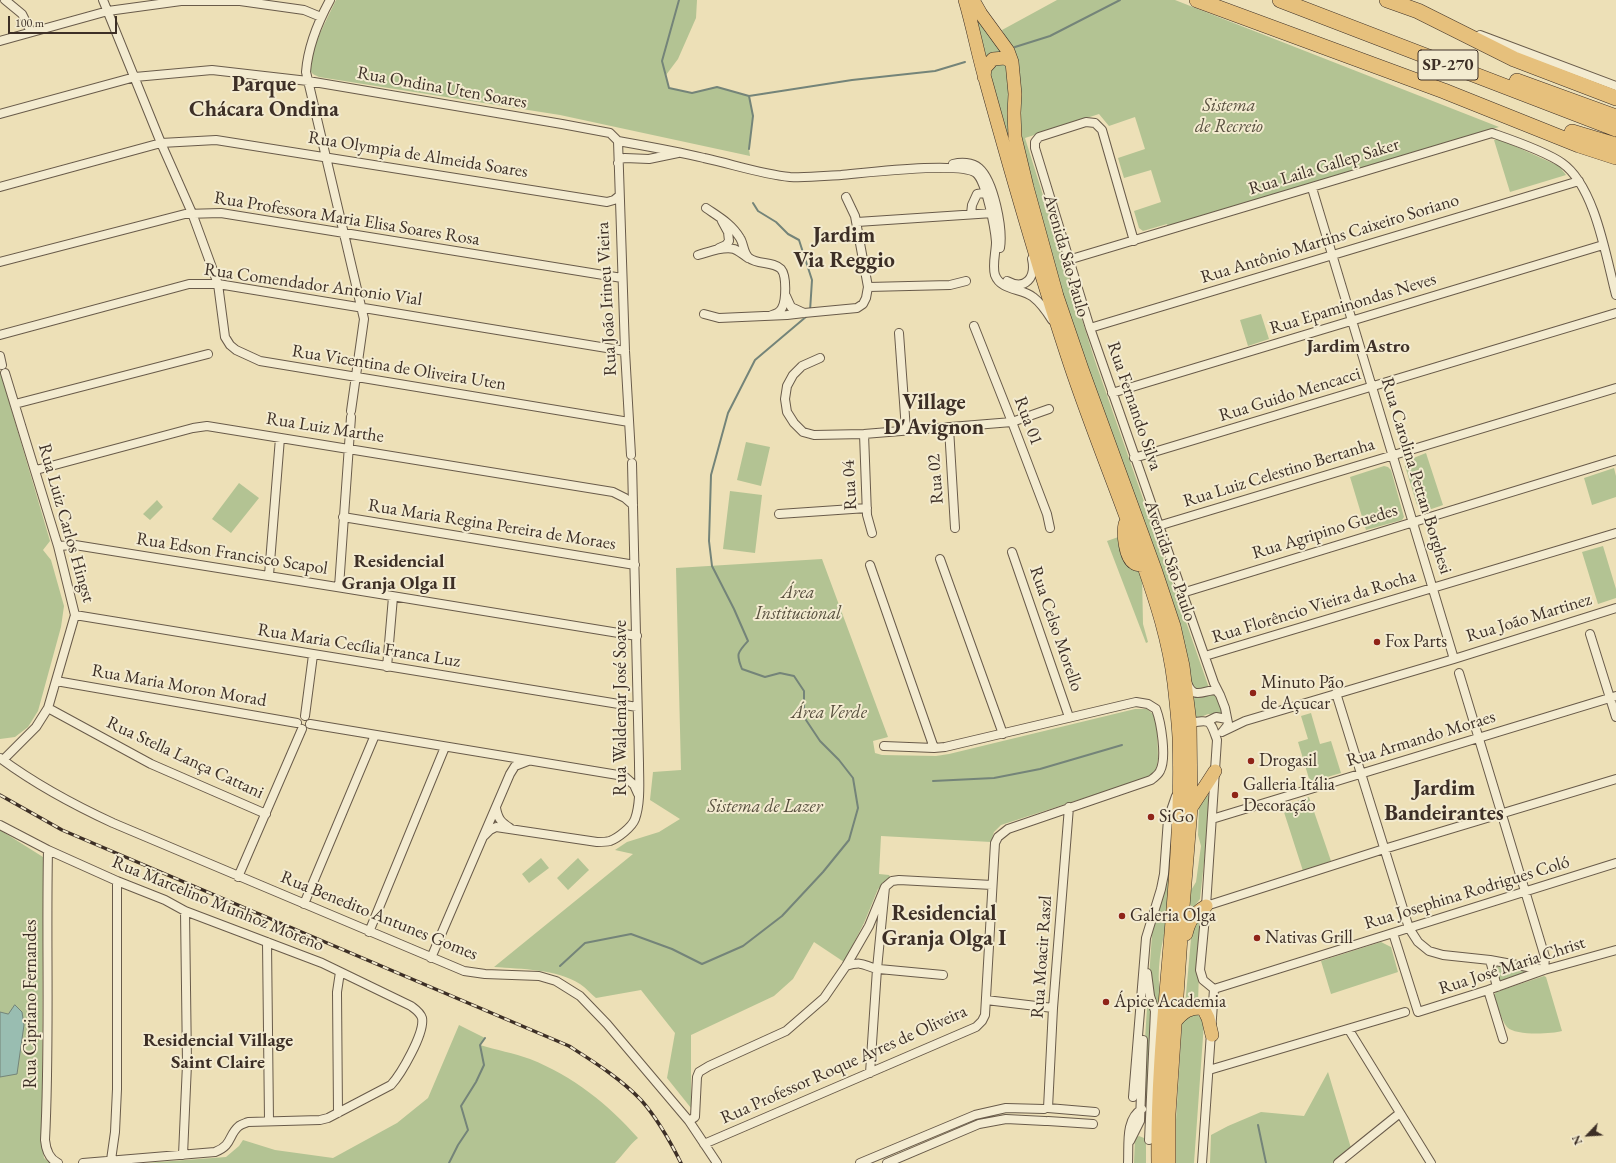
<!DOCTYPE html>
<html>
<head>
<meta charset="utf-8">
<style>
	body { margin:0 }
	#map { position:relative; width:1616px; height:1163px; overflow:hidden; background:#ede0b7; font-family:"EB Garamond",serif }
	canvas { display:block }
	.north { position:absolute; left:1568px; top:1115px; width:40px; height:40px; -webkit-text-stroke:3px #f3ebd0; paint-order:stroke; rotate:245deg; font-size:11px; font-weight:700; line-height:16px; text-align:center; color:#3d2f26 }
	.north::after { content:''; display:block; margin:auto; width:14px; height:18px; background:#3d2f26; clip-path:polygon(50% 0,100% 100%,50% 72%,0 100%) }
	.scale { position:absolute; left:8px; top:16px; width:109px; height:18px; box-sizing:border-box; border:2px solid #3d2f26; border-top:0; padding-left:5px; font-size:12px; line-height:14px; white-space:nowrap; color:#3d2f26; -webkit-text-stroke:3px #f3ebd0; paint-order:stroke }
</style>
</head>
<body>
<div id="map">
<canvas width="1616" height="1163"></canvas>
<div class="north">N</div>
<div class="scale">100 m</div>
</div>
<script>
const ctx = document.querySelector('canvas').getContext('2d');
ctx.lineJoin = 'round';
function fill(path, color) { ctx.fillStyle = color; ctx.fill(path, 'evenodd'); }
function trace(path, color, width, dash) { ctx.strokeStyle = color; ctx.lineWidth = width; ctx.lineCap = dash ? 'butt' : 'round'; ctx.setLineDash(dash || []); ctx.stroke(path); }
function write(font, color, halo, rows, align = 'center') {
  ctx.font = font + ' "EB Garamond",serif'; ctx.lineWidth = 4; ctx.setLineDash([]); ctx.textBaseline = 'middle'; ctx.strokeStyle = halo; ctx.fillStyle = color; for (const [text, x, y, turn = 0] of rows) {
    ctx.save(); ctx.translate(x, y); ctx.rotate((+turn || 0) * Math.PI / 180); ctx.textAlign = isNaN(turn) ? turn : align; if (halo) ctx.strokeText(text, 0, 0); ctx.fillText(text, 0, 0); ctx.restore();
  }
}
fill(new Path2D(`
	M336,0h361l-1,18 -18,41 -12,16 3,13 23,5 25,-6 32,9 4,20 -4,33 1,7 -190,-41 -241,-38c-4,-2 -8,-3 -9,-8 -2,-15 19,-54 26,-69z
	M970,0l35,52c-10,1 -16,1 -22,10z
	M1057,0h118l324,127 -331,101 -1,-4 -24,7 -4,-3 -5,-17 27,-9 -10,-32 -27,8 -6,-20 27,-9 -10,-32 -26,9 -10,-12 -74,24 70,223 114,327 -10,3 -5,-4 -3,-5 -124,-368 -48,-180 -5,-79 -12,-25z
	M1003,62l6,9 -1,47 167,547 -116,-344 -70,-250 1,-5z
	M1499,139l60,27 7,9 -56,17 -16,-52z
	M1261,314l8,25 -21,7 -8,-26z
	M0,371l50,170 -7,9 8,10 13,46 -3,21 -23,84 -10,16 -13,10 -15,2z
	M746,442l24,5 -9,39 -24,-6z
	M1426,453l17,52c-9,3 -20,9 -26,0l-12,-39 1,-5z
	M1384,466l4,1 3,3 13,47 -2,3 -36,10 -16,-53z
	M1614,468l2,8v21l-24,8 -8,-27z
	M239,483l20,15 -28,35 -19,-14z
	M730,491l32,4 -7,58 -32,-4z
	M157,500l6,7 -13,13 -7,-6z
	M1127,534l15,41 1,49 5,18 -2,1 -39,-102z
	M1603,546l13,43v9l-18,6 -16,-52z
	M822,559l66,178 -15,4 2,12 7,2 54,1 13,-2 186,-45h12l6,5 4,9 1,36 -2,12 -7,6 -148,48 -7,7 -3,10 -110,-6 -2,38 10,1 2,3 -13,11 -14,34 -20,39 -30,-20 -21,37 -19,17 -83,39v73l-24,-30 8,-45 -34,-43 -45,8c-5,-4 -10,-10 -16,-14 -24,-15 -58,-15 -86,-17l139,-113 -18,-4 12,-8 32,-10 21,-13 -30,-19 3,-28 28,-2 -5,-202z
	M1209,694h7l4,8 3,14 -15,-2 -7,3h-6l-2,-21 9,2z
	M1311,713l9,31 11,-3 10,32 -31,9 -12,-40 10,-3 -7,-23z
	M1207,795l4,2 -11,102 -7,9 -5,-6 2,-10 6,-10 5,-36 -3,-11 1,-28z
	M1309,797l22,64 -28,10 -21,-65z
	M1173,813h2l-10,118c-6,24 -9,49 -3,73l-5,8 -8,-34 3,-44 16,-58z
	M0,830l43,27 -1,285 2,16 6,5h-50z
	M541,858l8,10 -20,15 -7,-9z
	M578,858l11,12 -21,20 -11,-12z
	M1201,916l-3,86 -13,4 7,-79z
	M1381,942l10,5 7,25 -67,22 -10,-33z
	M1493,962l30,5 2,8 -26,11z
	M1544,976l2,1 16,54c-11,3 -47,5 -55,-4 -6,-7 -10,-24 -13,-32l2,-3z
	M1147,1008l3,1 1,6 -4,87 -4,1 -2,-2z
	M1193,1014l5,1 6,8 -10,140h-19v-27l7,-112 2,-6z
	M459,1025l26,13 -5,7c16,5 34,8 50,14 43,17 78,45 108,79 -9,7 -15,17 -23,25h-470l81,-6 13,-11 4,-6 32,10 58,8 64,-35 31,-25z
	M1328,1072l23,76 -18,15h-123l1,-28 17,-9 33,-14 43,4z
	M1139,1136l5,2 2,3v22h-12l1,-25z`), '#b3c393');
const water = new Path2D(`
	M15,1005l7,7 2,13 -7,49 -17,3v-65l8,2z`);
fill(water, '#99bdb1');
trace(water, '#748479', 1);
trace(new Path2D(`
	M679,0l-17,61 7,27 23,5 25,-6 32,9 4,20 -4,33
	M1015,47l35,-11 70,-36
	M749,96l103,-16 83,-9 30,-9
	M753,203l5,8 18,11 12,12 11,6 13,40 -2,31
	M933,781l61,-3 46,-9 82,-24
	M560,966l25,-23 46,-9 41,15 30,15 41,-18 39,-30 41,-44 26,-32 9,-32 -5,-30 -14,-18 -19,-19 -16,-24v-26l-10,-15 -14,-3 -15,4 -23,-8c-6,-15 -5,-16 6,-28l-14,-32 -22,-43 -3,-25 2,-66 17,-62 27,-53 52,-44
	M1258,1125l8,38
	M449,1163l9,-18 10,-15 -7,-24 15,-24 8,-17 -4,-20 5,-7`), '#748479', 2);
const street = new Path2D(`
	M5,0l17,14 9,18
	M103,0l58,143 31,70 26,71 7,53 5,8 6,5 24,11 369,61
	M330,0c-12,22 -22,46 -24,72l58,247 -13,92
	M1480,35l136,51
	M0,41l108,-30 73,-10h59l64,9 17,7
	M0,114l135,-37 77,-7 96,11 254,43 48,9 8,8
	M618,141c28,5 57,10 86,17 28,6 57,16 86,19 16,1 34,-1 51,-2 24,-2 119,-14 135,-2 10,8 19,55 20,69 0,10 -4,23 -1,33 6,16 27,13 38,22 8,6 14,15 19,23
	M618,141l7,210 6,104
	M618,163l2,-4 5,-1 24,1 29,-6
	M953,164c8,-2 19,-2 26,4 15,13 24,61 21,80
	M0,187l161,-44 55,-3 391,62 7,-2 5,-4
	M1312,188l142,471
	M706,208c13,9 26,16 34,30 4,6 3,15 9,20 9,7 24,3 32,11 6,7 5,32 1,39 -2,4 -6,6 -10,7
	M971,214l1,-9 5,-11 13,-2
	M857,222l136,-9 2,2
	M1134,241l-32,-111 -7,-7 -9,-1 -47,15 -4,5v6l55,180 124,355 6,12
	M719,248l7,-3 3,-4 -1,-9 -6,-11
	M698,255c11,-3 25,-9 36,-6 5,2 10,6 14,9
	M1068,260l424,-127c20,7 53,18 70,30 33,23 44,94 54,132
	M0,262l185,-48 36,-1 401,65
	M1007,281c19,10 29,-4 25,-22
	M868,287l82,-2 16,-4
	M786,296l5,11 13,6
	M704,314l15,4 68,-3 17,-2 53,-5 6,-4 3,-6 2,-11 -13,-71 -9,-19
	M974,326l38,96 35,92 3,14
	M1090,328l489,-147
	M899,333l7,97
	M0,335l189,-51h29l407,67
	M0,356l2,9
	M820,358l-18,8 -9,9 -6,11 -2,13 2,13 7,11 9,9 11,3 50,-1 148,-12 37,-13
	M1112,393l491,-148
	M15,404l193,-50
	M949,428l6,100
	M864,434l3,81 5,18
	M1134,458l482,-145
	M36,470l157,-42 14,-2 406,66 12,6 8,7
	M779,514l88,-6
	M343,517l292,48
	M1158,526l458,-138
	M58,546l17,-1c188,29 374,61 562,91
	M1012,552l57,165
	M940,559l63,175
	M870,565l64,183
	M269,575l11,-137
	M339,587l12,-170
	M1182,593l434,-133
	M75,615l562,92
	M1590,634l26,83
	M1205,656l411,-123
	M387,667l6,-70
	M56,681l241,42
	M1187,682c6,19 17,8 29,8l4,5 5,13 3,15 -1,3 -4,5
	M1336,693l73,235 9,14 11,9 14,4 47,5 54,10 1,-13 -86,-284
	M48,708l103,56 115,50
	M305,716l8,-61
	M1208,721l8,-4 11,2
	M1190,723c21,-4 20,-3 27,17l-11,166 -6,64 3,10 11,9
	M310,724l314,52 10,9 4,9
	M1222,732l23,-11 209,-62 162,-51
	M0,758c35,26 74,47 113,65l351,148 21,3 54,2 17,5 24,15 27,28 82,97 28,42
	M3,760l33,-33 12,-19 27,-93 -17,-69 -53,-173
	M1069,807l-16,201 -5,100 47,4
	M496,808c2,11 5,14 14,20
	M1212,819l404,-123
	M0,825l48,25 69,31 48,19 20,11 137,52 89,43c4,3 9,6 11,12 3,15 -21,56 -31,67l-63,33 -8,2 -72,2c-2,1 -6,2 -9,4 -11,9 -6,19 -24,26l-132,11
	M484,836l6,-6 6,-3 101,15c4,0 9,0 13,-1 8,-3 22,-14 25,-22 6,-17 4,-39 4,-56l-7,-300
	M48,850c-2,97 2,194 -3,290 1,10 4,19 13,23
	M238,877l64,-148
	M304,904l71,-169
	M1206,906l178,-57 232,-70
	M369,932l76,-185
	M1393,933l25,79 70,-22 56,-20 72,-20
	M267,942l2,179
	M431,958l79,-184 5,-8 13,-5
	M1490,960l7,27
	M846,966c20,-6 17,1 33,3 21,2 43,4 64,6
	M1147,973l3,23 5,15 -6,129
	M1214,989l402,-126
	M1488,990l15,49
	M986,1000l67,8
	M1349,1030l82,133
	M1209,1070l196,-58
	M870,1073l7,-104 8,-82 7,-6 7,-1 93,5
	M1133,1097l13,-159 15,-49 3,-15 4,-55 8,-23
	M338,1113l-1,-121 3,-20
	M689,1121l6,-4 2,-40 2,-5 10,-6 77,-35 38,-33 22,-32 23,-40 16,-39
	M1048,1121l45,3
	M1130,1141l10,-20 3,-81
	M704,1144l272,-117 6,-6 3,-6 10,-172 3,-6 10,-8 143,-49c4,-3 7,-5 9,-9 7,-13 1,-49 -4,-62l-8,-5 -12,-2 -191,45 -11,1 -50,-2
	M183,1155l4,-91 -2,-153
	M111,1160l4,-28 2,-43v-208
	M860,1163l115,-48 31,-7 38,1
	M887,1163l92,-39 27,-5 39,2
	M1128,1163c1,-19 -3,-44 14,-54
	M1202,1163l12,-174
	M1338,1163l62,-50`);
const primary = new Path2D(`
	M965,0c8,27 13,55 21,82 26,94 53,189 84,282 22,66 49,131 72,197 14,40 27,80 32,122 2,18 4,36 5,54 5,142 -23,284 -21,426
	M973,0l8,14 27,37 4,11 3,32 -1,19 1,24 12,50 30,109 25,73 74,203 18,54 9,40 7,57 1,85 -8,99 -14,207v49
	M984,77l1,-9 8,-9 12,-1 7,4
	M1125,524c-2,9 0,34 9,39 2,2 6,2 9,2
	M1191,808l24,-37
	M1186,934c3,-13 8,-21 20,-28
	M1175,1022c8,-10 15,-15 28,-14l5,10 4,17`);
const highway = new Path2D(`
	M1197,0l247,91 135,54 37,12
	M1280,0l336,129
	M1387,0l31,11 96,48 102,39
	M1517,81l99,36
	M1572,132l44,13`);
trace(street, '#695b4a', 10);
trace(primary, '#3d2f26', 14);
trace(highway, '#3d2f26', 16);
trace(street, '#f3ebd0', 8);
trace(primary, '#e6c07c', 13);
trace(highway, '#e6c07c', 15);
const rail = new Path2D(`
	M0,795l62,35 507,216c25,16 51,32 72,54 17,19 29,41 40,63`);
trace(rail, '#3d2f26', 3.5);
trace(rail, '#f3ebd0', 2, [6]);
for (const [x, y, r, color] of [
	[1377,642,4,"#8f2418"],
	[1253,693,4,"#8f2418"],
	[1251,761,4,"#8f2418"],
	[1235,795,4,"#8f2418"],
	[1151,817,4,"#8f2418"],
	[1122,916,4,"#8f2418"],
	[1257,938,4,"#8f2418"],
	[1106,1002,4,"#8f2418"]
]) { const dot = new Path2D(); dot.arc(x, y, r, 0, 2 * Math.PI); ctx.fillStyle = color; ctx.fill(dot); trace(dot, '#f3ebd0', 1.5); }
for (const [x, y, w] of [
	[1448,65,60]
]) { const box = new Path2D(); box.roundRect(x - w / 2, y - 15, w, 30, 3); ctx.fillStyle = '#f3ebd0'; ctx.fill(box); trace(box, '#3d2f26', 1); }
write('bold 17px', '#3d2f26', null, [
	["SP-270",1448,65]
]);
write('18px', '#3d2f26', '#f3ebd0', [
	["Rua Ondina Uten Soares",442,88,10],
	["Rua Olympia de Almeida Soares",418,155,9],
	["Rua Laila Gallep Saker",1324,167,-17],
	["Rua Professora Maria Elisa Soares Rosa",347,219,9],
	["Rua Antônio Martins Caixeiro Soriano",1330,239,-17],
	["Avenida São Paulo",1066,256,74],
	["Rua Comendador Antonio Vial",313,285,8],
	["Rua João Irineu Vieira",607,299,-93],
	["Rua Epaminondas Neves",1353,304,-17],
	["Rua Vicentina de Oliveira Uten",399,368,9],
	["Rua Guido Mencacci",1290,395,-17],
	["Rua Fernando Silva",1134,406,71],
	["Rua 01",1028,421,69],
	["Rua Luiz Marthe",325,428,9],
	["Rua Luiz Celestino Bertanha",1279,473,-17],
	["Rua Carolina Pettan Borghesi",1416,476,73],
	["Rua 02",936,479,-94],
	["Rua 04",850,485,-93],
	["Rua Luiz Carlos Hingst",66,523,74],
	["Rua Maria Regina Pereira de Moraes",492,525,9],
	["Rua Agripino Guedes",1325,532,-17],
	["Rua Edson Francisco Scapol",232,554,9],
	["Avenida São Paulo",1170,561,71],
	["Rua Florêncio Vieira da Rocha",1314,607,-17],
	["Rua João Martinez",1529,618,-17],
	["Rua Celso Morello",1056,629,71],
	["Rua Maria Cecília Franca Luz",359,646,9],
	["Rua Maria Moron Morad",179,686,10],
	["Rua Waldemar José Soave",621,708,-90],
	["Rua Armando Moraes",1421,739,-17],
	["Rua Stella Lança Cattani",185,758,25],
	["Rua Josephina Rodrigues Coló",1467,893,-17],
	["Rua Marcelino Munhoz Moreno",218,904,22],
	["Rua Benedito Antunes Gomes",379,916,22],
	["Rua Moacir Raszl",1042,957,-86],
	["Rua José Maria Christ",1512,966,-18],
	["Rua Cipriano Fernandes",31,1004,-90],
	["Rua Professor Roque Ayres de Oliveira",844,1065,-24]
]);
write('italic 18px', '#554d3c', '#f3ebd0', [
	["Sistema",1229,106],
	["de Recreio",1229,127],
	["Área",798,593],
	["Institucional",798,614],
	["Área Verde",829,713],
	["Sistema de Lazer",765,807]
]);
write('18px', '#3d2f26', '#f3ebd0', [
	["Fox Parts",1385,642],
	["Minuto Pão",1261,683],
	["de Açucar",1261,704],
	["Drogasil",1259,761],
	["Galleria Itália",1243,785],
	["Decoração",1243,806],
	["SiGo",1159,817],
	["Galeria Olga",1130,916],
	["Nativas Grill",1265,938],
	["Ápice Academia",1114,1002]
], 'left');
write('bold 19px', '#3d2f26', '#f3ebd0', [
	["Jardim Astro",1358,347],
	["Residencial",399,562],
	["Granja Olga II",399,584],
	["Residencial Village",218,1041],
	["Saint Claire",218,1063]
]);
write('bold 22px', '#3d2f26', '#f3ebd0', [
	["Parque",264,85],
	["Chácara Ondina",264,110],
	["Jardim",844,236],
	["Via Reggio",844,261],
	["Village",934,403],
	["D'Avignon",934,428],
	["Jardim",1444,789],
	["Bandeirantes",1444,814],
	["Residencial",944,914],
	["Granja Olga I",944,939]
]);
</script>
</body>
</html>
